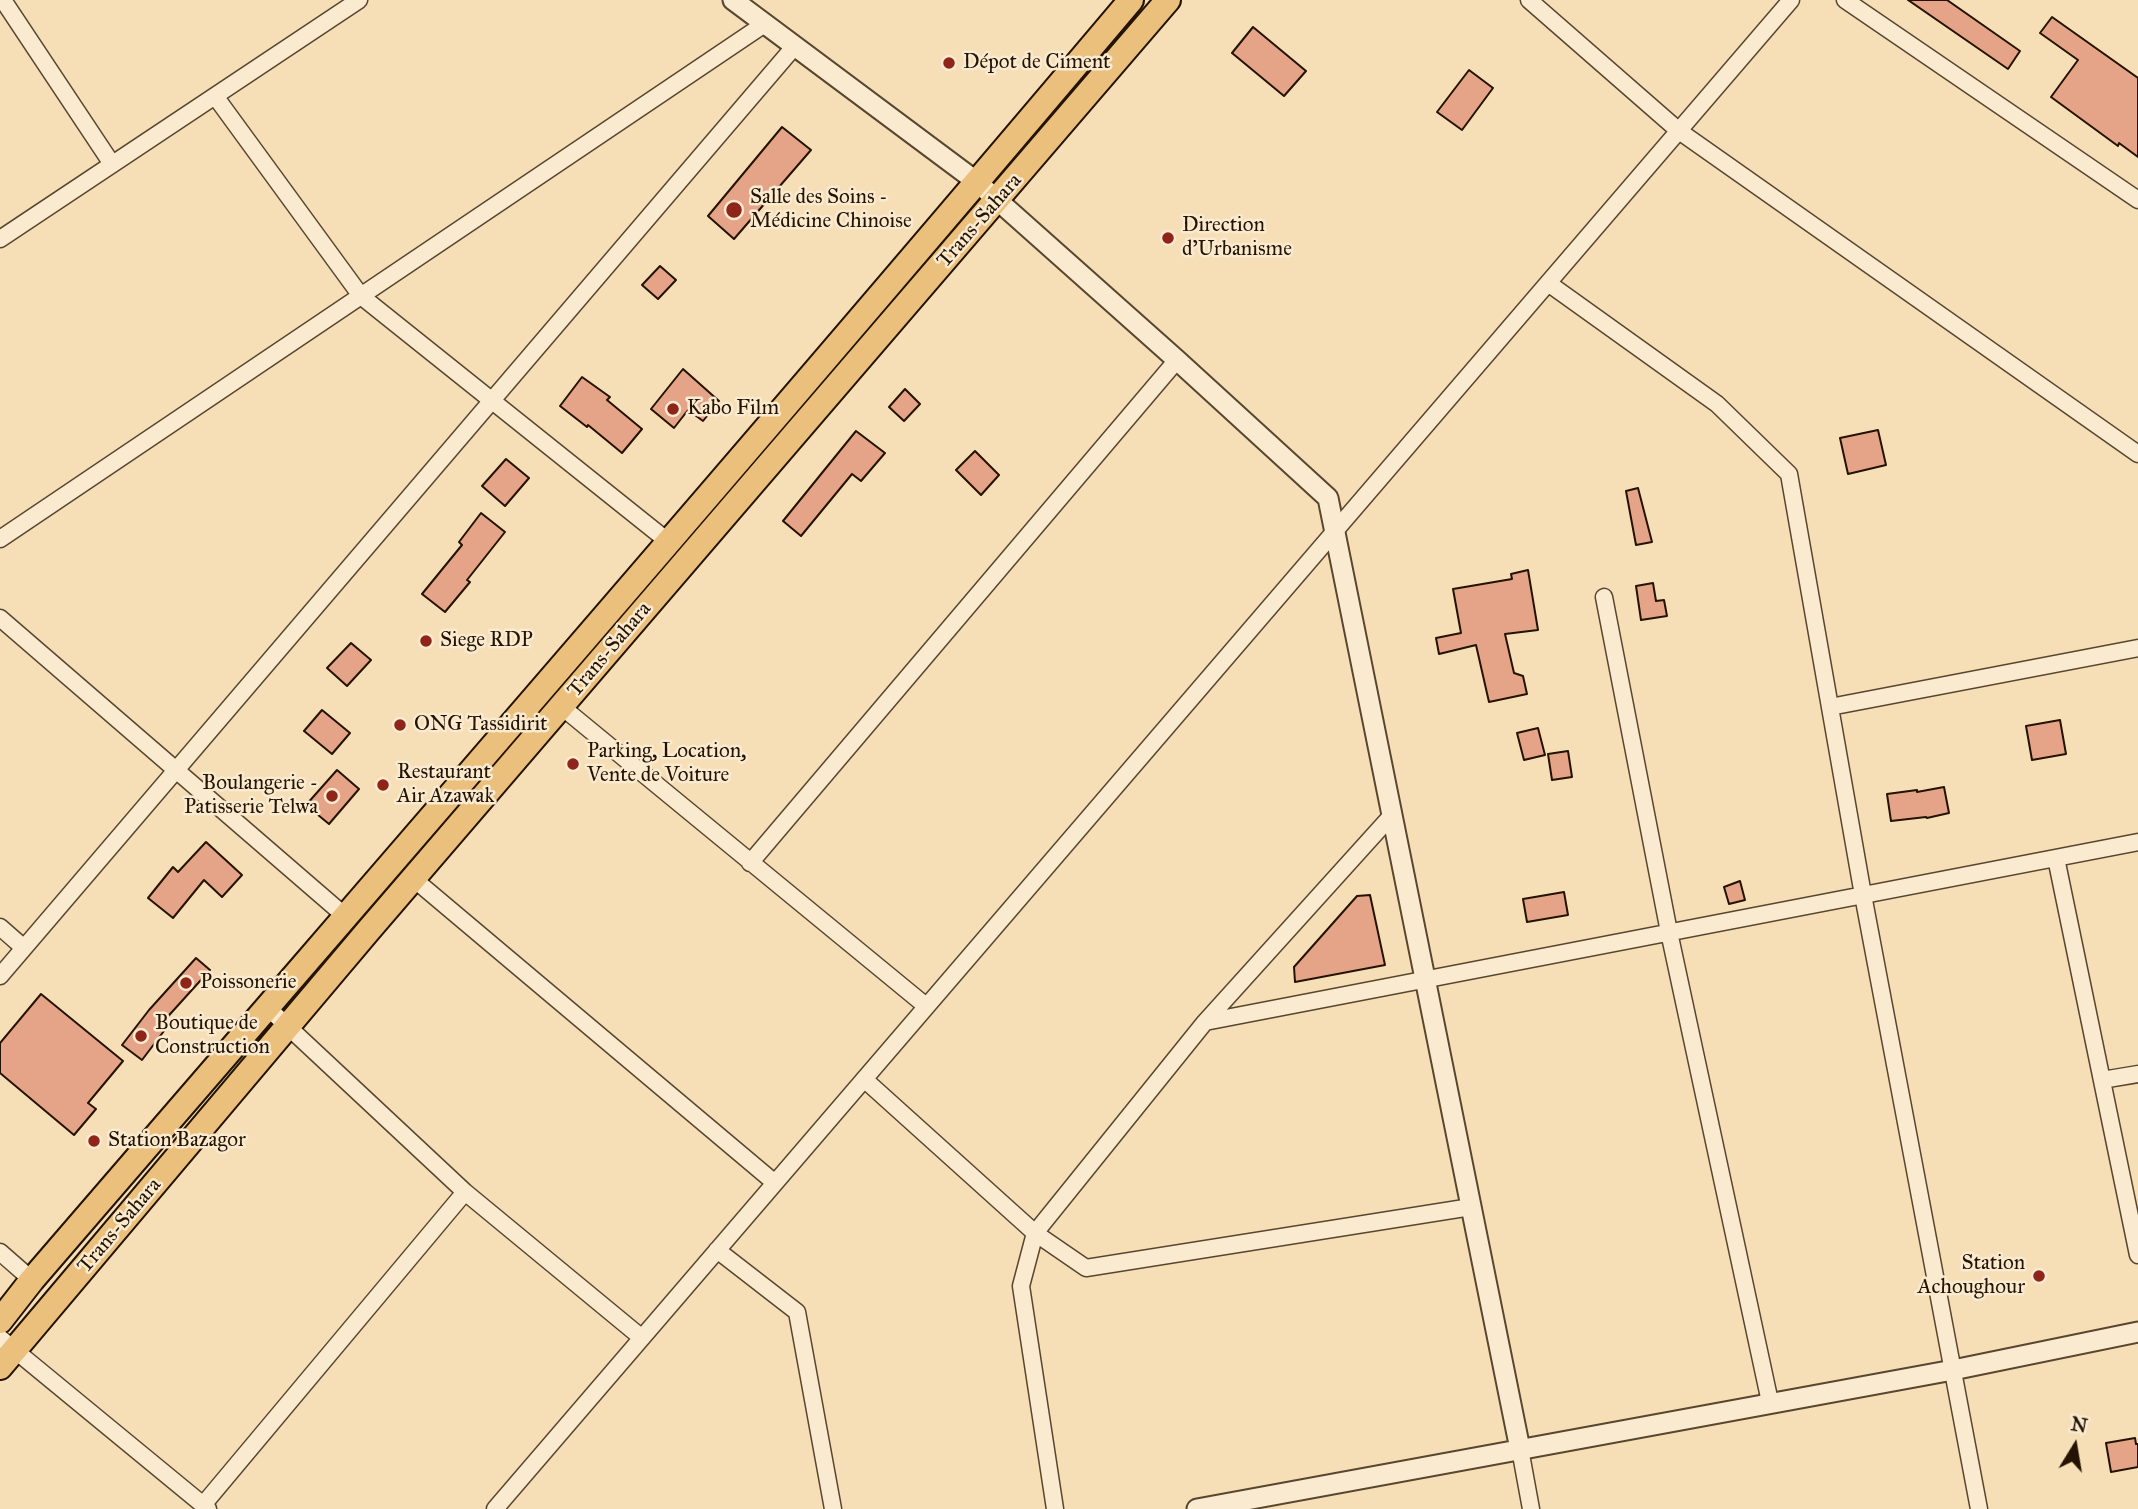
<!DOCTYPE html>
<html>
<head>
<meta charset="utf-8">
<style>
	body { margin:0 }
	#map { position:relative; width:2138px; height:1509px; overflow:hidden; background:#f6deb7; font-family:"IM FELL Great Primer",serif }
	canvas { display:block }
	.north { position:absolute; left:2040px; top:1411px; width:70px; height:70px; -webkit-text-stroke:5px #f9ead0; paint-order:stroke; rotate:11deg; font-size:19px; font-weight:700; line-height:28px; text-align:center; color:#231300 }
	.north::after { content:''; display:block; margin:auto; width:24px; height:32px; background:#231300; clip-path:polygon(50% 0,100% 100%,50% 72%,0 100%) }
</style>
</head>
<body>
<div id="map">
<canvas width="2138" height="1509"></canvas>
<div class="north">N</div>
</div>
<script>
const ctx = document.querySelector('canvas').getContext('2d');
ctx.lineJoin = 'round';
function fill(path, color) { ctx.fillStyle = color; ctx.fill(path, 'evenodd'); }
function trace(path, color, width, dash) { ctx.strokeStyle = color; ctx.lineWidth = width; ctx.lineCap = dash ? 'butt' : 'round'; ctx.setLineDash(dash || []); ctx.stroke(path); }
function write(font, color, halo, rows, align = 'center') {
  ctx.font = font + ' "IM FELL Great Primer",serif'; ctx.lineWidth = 5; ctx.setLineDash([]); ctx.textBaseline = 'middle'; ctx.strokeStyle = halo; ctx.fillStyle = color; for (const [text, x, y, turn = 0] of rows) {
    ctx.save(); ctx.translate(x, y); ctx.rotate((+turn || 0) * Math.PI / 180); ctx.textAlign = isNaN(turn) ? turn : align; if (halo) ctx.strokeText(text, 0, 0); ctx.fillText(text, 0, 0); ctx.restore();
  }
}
const building = new Path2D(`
	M1908,0h39l73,51 -12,18z
	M2052,17l86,61v79l-19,-14 -1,3 -67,-49 27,-37 -38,-27z
	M1253,27l53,44 -22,25 -52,-43z
	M1469,70l24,18 -31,42 -25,-18z
	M782,127l29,23 -77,89 -26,-23z
	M660,266l16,14 -18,19 -16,-14z
	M683,369l36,32 -16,20 -15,-11 -14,18 -23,-19z
	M582,377l28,20 -3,3 35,29 -20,24 -34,-28 -1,2 -27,-21z
	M905,389l15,15 -16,17 -15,-14z
	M1878,430l8,35 -38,9 -8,-36z
	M856,431l29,22 -24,28 -9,-7 -51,62 -18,-15z
	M975,451l24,24 -18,20 -25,-25z
	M506,459l23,19 -24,28 -23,-20z
	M1638,488l14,54 -16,3 -10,-54z
	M481,513l24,19 -38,48 3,2 -25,30 -23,-18 40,-49 -3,-3z
	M1528,570l10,60 -33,4 9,39 9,3 4,18 -38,8 -13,-57 -37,9 -3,-16 25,-5 -8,-44 59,-10 -1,-5z
	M1653,583l3,18 8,-1 3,16 -26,4 -5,-34z
	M351,643l20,17 -24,26 -20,-18z
	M322,710l28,23 -18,21 -28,-23z
	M2060,720l6,34 -34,6 -6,-34z
	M1538,728l7,27 -21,5 -7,-27z
	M1568,751l4,26 -20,3 -4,-26z
	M337,770l22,19 -30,35 -23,-19z
	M1944,787l5,26 -22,5 -1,-1 -35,4 -4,-27 30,-4v2z
	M206,842l36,33 -20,22 -18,-17 -31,38 -25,-20 25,-31 5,5z
	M1740,881l5,19 -16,4 -5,-17z
	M1564,892l4,23 -41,7 -4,-23z
	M1370,895l15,70 -90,17 -1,-15 63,-71z
	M196,958l14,12 -48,53 5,4 -25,33 -20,-15 27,-35z
	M41,994l82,67 -35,42 8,6 -22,26 -74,-62v-30z
	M2135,1438l1,6h2v23l-27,5 -5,-29z`);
fill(building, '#e5a488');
trace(building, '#231300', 2);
const minor = new Path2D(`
	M3,0l109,164
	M1529,0l150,131 459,323
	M1845,0l293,200
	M215,96l146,200 309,247
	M0,239l359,-239
	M1548,283l169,121 72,70 74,421 116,614
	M0,539l763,-514
	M1604,597l65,335 101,470
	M0,618l345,298
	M562,707l364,299
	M1830,707l308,-59
	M2056,858l82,397
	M750,863l427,-503
	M415,880l360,303
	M0,927l24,21
	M0,976l794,-929
	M267,1007l198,185 177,146
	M1205,1022l933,-180
	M864,1079l171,154 51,35 385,-61
	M2102,1080l36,-6
	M717,1250l80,62 36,197
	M0,1252l32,28
	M0,1338l208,171
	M1520,1449l11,60
	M203,1505l262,-313
	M495,1509l1296,-1509
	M1055,1509l-34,-223 14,-53 170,-211 187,-207`);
const tertiary = new Path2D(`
	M733,0l244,182 200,178 151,138 192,951
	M1197,1509l756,-139 185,-38`);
const primary = new Path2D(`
	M0,1321l32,-41c367,-426 736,-850 1099,-1280
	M0,1367l368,-436 800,-931`);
trace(minor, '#58462e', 19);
trace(tertiary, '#58462e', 23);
trace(primary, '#231300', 28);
trace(minor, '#f9ead0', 16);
trace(tertiary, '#f9ead0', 19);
trace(primary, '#ebbf7c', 24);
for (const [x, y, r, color] of [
	[949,63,7,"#8f2418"],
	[734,210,9,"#8f2418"],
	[1168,238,7,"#8f2418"],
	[673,409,7,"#8f2418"],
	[426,641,7,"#8f2418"],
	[400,725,7,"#8f2418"],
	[573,764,7,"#8f2418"],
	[383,785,7,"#8f2418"],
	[332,796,7,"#8f2418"],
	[186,983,7,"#8f2418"],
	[141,1036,7,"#8f2418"],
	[94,1141,7,"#8f2418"],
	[2039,1276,7,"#8f2418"]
]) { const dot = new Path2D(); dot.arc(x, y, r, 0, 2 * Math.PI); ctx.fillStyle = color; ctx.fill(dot); trace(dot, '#f9ead0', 2.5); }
write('21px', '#231300', '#f9ead0', [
	["Dépot de Ciment",963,63],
	["Salle des Soins -",750,198],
	["Médicine Chinoise",750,222],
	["Direction",1182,226],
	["d'Urbanisme",1182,250],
	["Kabo Film",687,409],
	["Siege RDP",440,641],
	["ONG Tassidirit",414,725],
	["Parking, Location,",587,752],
	["Vente de Voiture",587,776],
	["Restaurant",397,773],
	["Air Azawak",397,797],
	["Boulangerie -",318,784,"right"],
	["Patisserie Telwa",318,808,"right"],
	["Poissonerie",200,983],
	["Boutique de",155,1024],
	["Construction",155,1048],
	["Station Bazagor",108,1141],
	["Station",2025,1264,"right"],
	["Achoughour",2025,1288,"right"]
], 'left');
write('21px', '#231300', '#f9ead0', [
	["Trans-Sahara",980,221,-49],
	["Trans-Sahara",610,650,-50],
	["Trans-Sahara",120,1226,-50]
]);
</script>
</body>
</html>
